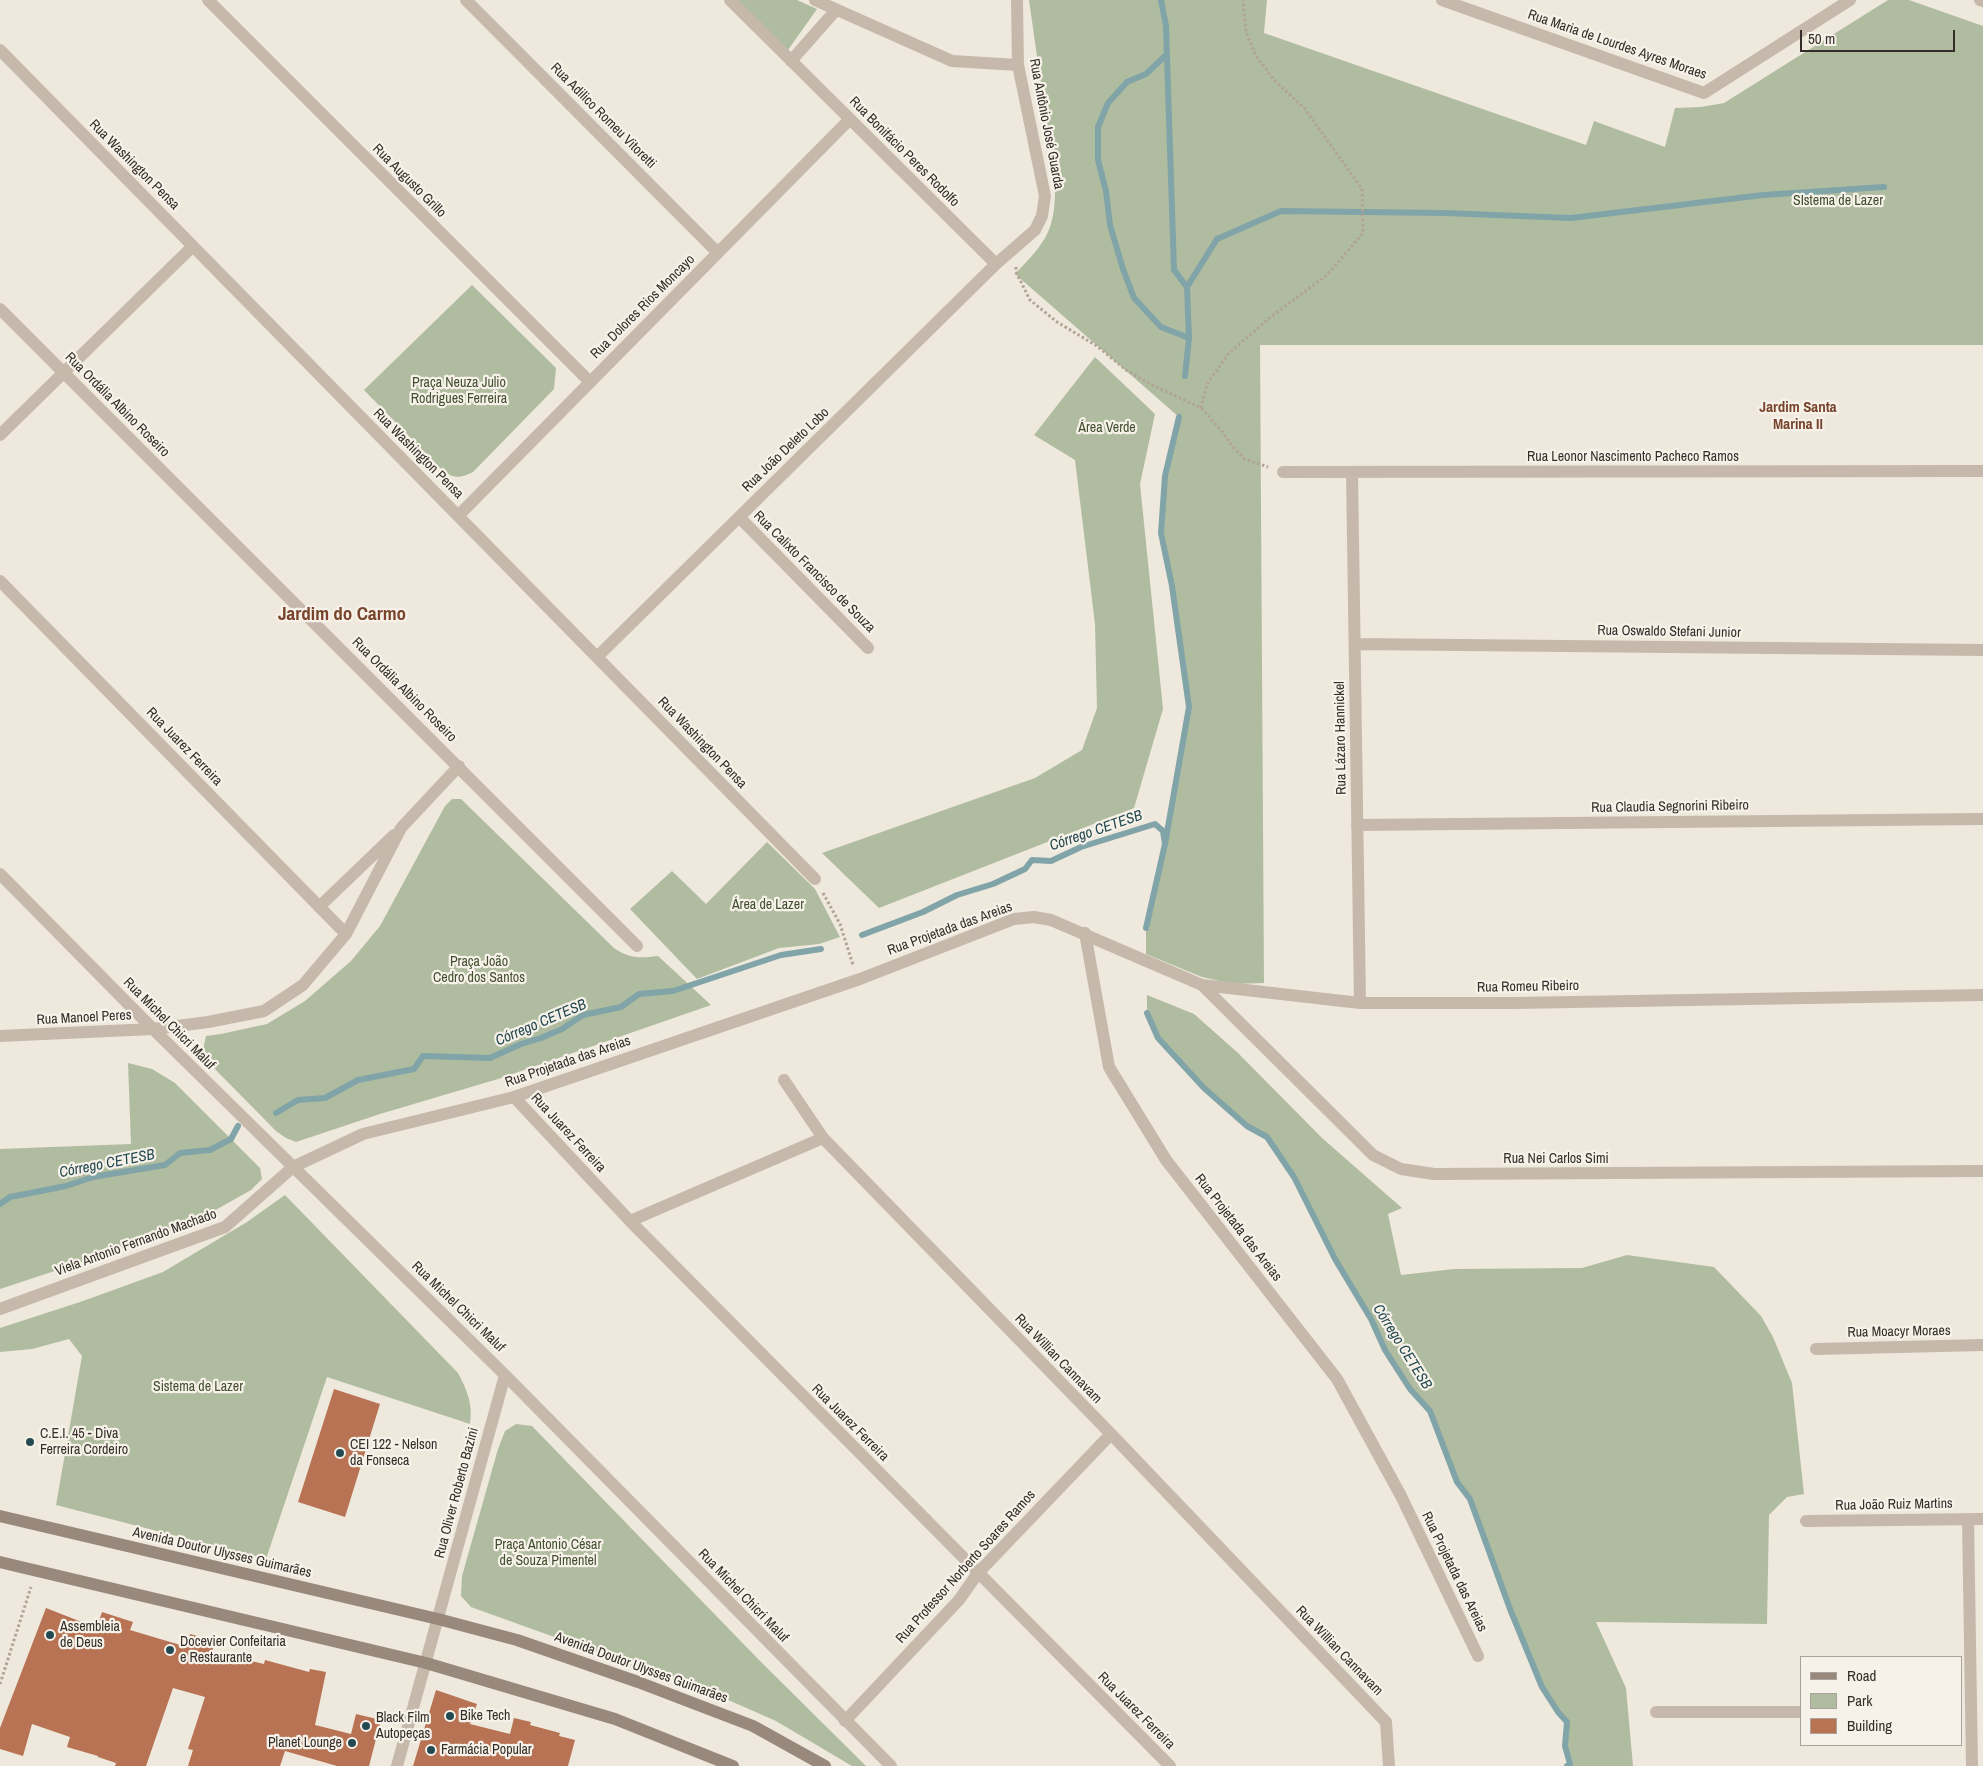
<!DOCTYPE html>
<html>
<head>
<meta charset="utf-8">
<style>
	body { margin:0 }
	#map { position:relative; width:1983px; height:1766px; overflow:hidden; background:#efe8dd; font-family:"Archivo Narrow",sans-serif }
	canvas { display:block }
	.legend { position:absolute; left:1800px; top:1656px; width:162px; height:90px; box-sizing:border-box; background:#f7f2e9; border:1px solid #a9a39c; margin:0; padding:6px 9px; list-style:none; font-size:15px; color:#342d29 }
	.legend li { display:flex; align-items:center; gap:10px; height:25px }
	.legend b { width:25px; border:1px solid #a9a39c }
	.scale { position:absolute; left:1800px; top:30px; width:155px; height:22px; box-sizing:border-box; border:2px solid #342d29; border-top:0; padding-left:6px; font-size:15px; line-height:18px; white-space:nowrap; color:#342d29; -webkit-text-stroke:4px #f7f2e9; paint-order:stroke }
</style>
</head>
<body>
<div id="map">
<canvas width="1983" height="1766"></canvas>
<ul class="legend">
<li><b style="height:6px;background:#99897c"></b>Road</li>
<li><b style="height:14px;background:#b0bc9f"></b>Park</li>
<li><b style="height:14px;background:#b77354"></b>Building</li>
</ul>
<div class="scale">50 m</div>
</div>
<script>
const ctx = document.querySelector('canvas').getContext('2d');
ctx.lineJoin = 'round';
function fill(path, color) { ctx.fillStyle = color; ctx.fill(path, 'evenodd'); }
function trace(path, color, width, dash) { ctx.strokeStyle = color; ctx.lineWidth = width; ctx.lineCap = dash ? 'butt' : 'round'; ctx.setLineDash(dash || []); ctx.stroke(path); }
function write(font, color, halo, rows, align = 'center') {
  ctx.font = font + ' "Archivo Narrow",sans-serif'; ctx.lineWidth = 4.5; ctx.setLineDash([]); ctx.textBaseline = 'middle'; ctx.strokeStyle = halo; ctx.fillStyle = color; for (const [text, x, y, turn = 0] of rows) {
    ctx.save(); ctx.translate(x, y); ctx.rotate((+turn || 0) * Math.PI / 180); ctx.textAlign = isNaN(turn) ? turn : align; if (halo) ctx.strokeText(text, 0, 0); ctx.fillText(text, 0, 0); ctx.restore();
  }
}
fill(new Path2D(`
	M734,0h63l20,9 -29,41z
	M1029,0h238l-3,33 322,112 8,-24 71,26 10,-39 26,-1 23,-4 164,-103h21l74,26v319h-723l4,638 -31,1 -31,-7 -56,-23v-26l19,-84 24,-137 -17,-121 -11,-53 4,-57 14,-59 -164,-143c31,-32 41,-44 40,-91z
	M472,285l84,83 -2,21 -81,83c-12,6 -18,7 -30,-1l-79,-81z
	M1095,357l60,57 -15,70 23,225 -29,99 -255,100 -57,-55 213,-75 47,-28 15,-42 -2,-84 -20,-164 -41,-25z
	M452,799h9l153,149c16,11 25,10 44,8l53,49 -213,74 -118,35 -84,28 -10,-4 -10,-7 -71,-72 -2,-9 3,-14 15,-2 46,-10 38,-23 46,-40 29,-35 65,-120z
	M767,842l48,47 25,48 -21,7 -40,4 -82,31 -67,-70 42,-38 34,33z
	M1147,995l47,19 44,39 84,85 80,70 -14,6 13,61 53,-6 128,-1 45,-13 87,12 47,49 12,21 19,46 12,111 -17,3 -18,18 -2,109 -171,-2 30,66 7,78h-66l3,-2 -5,-18 2,-24 -9,-10 -16,-25 -47,-117 -25,-71 -13,-17 -27,-71 -20,-22 -25,-39 -14,-31 -36,-60 -41,-82 -12,-19 -15,-21 -20,-11 -43,-38 -46,-50 -11,-25z
	M128,1063l24,6 23,14 85,85 2,11 -11,11 -69,39 -182,60v-140l131,-5z
	M285,1195l173,178c9,17 15,31 12,51l-143,-47 -61,182 -210,-54 26,-149 -13,-17 -37,10 -32,3v-24l83,-27 80,-29 84,-50z
	M516,1424l16,2 228,235 106,105h-14l-76,-45 -50,-22 -255,-92 -10,-11 1,-20 36,-127 7,-18z`), '#b0bc9f');
trace(new Path2D(`
	M1161,0l5,26 8,244 13,17 2,51 -4,38
	M1166,55l-20,19 -19,8 -19,21 -10,24v33l8,31 4,34 13,44 11,29 27,29 28,11
	M1187,287l30,-48 64,-28 163,2 127,5 192,-23 121,-8
	M1165,844l24,-137 -17,-121 -11,-53 4,-57 14,-59
	M862,935l61,-23 34,-17 36,-11 32,-15 7,-9 19,1 30,-14 74,-23 8,7 2,13 -19,84
	M1147,1013l11,25 46,50 43,38 20,11 27,40 41,82 36,60 14,31 25,39 20,22 27,71 13,17 40,110 32,78 16,25 9,10 -2,24 5,18 -3,2
	M276,1113l22,-13 27,-2 33,-18 56,-11 9,-13 67,2 31,-14 20,-6 21,-9 21,-14 38,-8 18,-13 34,-3 108,-36 40,-6
	M0,1204l10,-7 56,-11 27,-9 72,-12 15,-12 30,-3 21,-11 7,-13`), '#80a4a8', 6);
fill(new Path2D(`
	M334,1389l46,15 -35,113 -47,-15z
	M46,1608l51,20 5,-16 31,10 -3,8 57,17 3,-13 25,7 -3,11 52,12 1,-4 44,12 1,-3 16,3 -11,53 36,9 5,-20 25,6 -12,46h-32l-52,-15 -5,15h-92l5,-16 -5,-1 17,-52 -32,-9 -27,78h-31l1,-3 -18,-6v-1l-31,-9 3,-10 -38,-13 -9,32 -23,-7v-21z
	M436,1690l41,14 -7,20 40,10 4,-16 17,4 -1,3 30,8 -1,3 16,4 -7,26h-155z`), '#b77354');
trace(new Path2D(`
	M1016,267v5l14,28 27,22 40,24 29,24 26,15 49,23 20,22 11,16 13,13 23,8
	M1201,408l6,-24 22,-31 43,-37 55,-41 36,-42 -1,-44 -57,-80 -30,-28 -19,-25 -10,-24 -3,-32
	M823,893l17,31 13,41
	M0,1684l31,-97`), '#b1a395', 3, [2.5, 2.5]);
trace(new Path2D(`
	M208,0l382,382
	M466,0l252,253
	M730,0l266,264
	M815,0l137,61 66,4
	M1442,0l262,93 146,-93
	M1980,0l3,1
	M0,50l815,829
	M791,61l45,-51
	M0,309l637,637
	M0,435l193,-189
	M1283,472l700,-1
	M1352,472l8,531
	M458,516l392,-397
	M739,517l129,131
	M0,581l346,353
	M1355,644l628,6
	M597,657l399,-393 39,-34 7,-14 3,-20 -27,-131 -1,-65
	M1357,825l626,-6
	M319,907l75,-72
	M1085,933l24,134 57,93 171,219 64,117 77,160
	M1202,985l158,18h155l468,-8
	M0,1036l153,-7 55,-7 56,-11 39,-26 43,-51 55,-106 58,-62
	M784,1080l39,58 288,296 275,288 3,44
	M514,1097l116,124 540,545
	M630,1221l193,-83
	M0,1309l225,-82 68,-60
	M1816,1349l167,-4
	M1968,1519l4,247
	M1806,1521l177,-2
	M1656,1712h146
	M845,1721l114,-121 19,-27 133,-139`), '#c6b9ab', 12);
trace(new Path2D(`
	M0,874l153,155 352,346 386,391
	M293,1167l70,-33 151,-37 346,-118 154,-60 20,-2 17,3 151,65 171,170 28,14 33,5 549,-3
	M397,1766l108,-391`), '#c6b9ab', 12);
trace(new Path2D(`
	M0,1516l438,103 79,21 121,42 115,44 72,40
	M0,1562l426,101 189,56 118,47`), '#99897c', 12);
for (const [x, y, r, color] of [
	[30,1442,5,"#244a51"],
	[340,1453,5,"#244a51"],
	[50,1635,5,"#244a51"],
	[170,1650,5,"#244a51"],
	[450,1716,5,"#244a51"],
	[366,1726,5,"#244a51"],
	[352,1743,5,"#244a51"],
	[431,1750,5,"#244a51"]
]) { const dot = new Path2D(); dot.arc(x, y, r, 0, 2 * Math.PI); ctx.fillStyle = color; ctx.fill(dot); trace(dot, '#f7f2e9', 2); }
write('14px', '#342d29', '#f7f2e9', [
	["Rua Maria de Lourdes Ayres Moraes",1617,45,19],
	["Rua Adilico Romeu Vitoretti",603,116,45],
	["Rua Antônio José Guarda",1046,124,79],
	["Rua Bonifácio Peres Rodolfo",904,152,45],
	["Rua Washington Pensa",134,165,45],
	["Rua Augusto Grillo",409,181,45],
	["Rua Dolores Rios Moncayo",643,307,-45],
	["Rua Ordália Albino Roseiro",117,405,45],
	["Rua João Deleto Lobo",786,450,-44],
	["Rua Washington Pensa",418,454,45],
	["Rua Leonor Nascimento Pacheco Ramos",1633,457],
	["Rua Calixto Francisco de Souza",814,572,45],
	["Rua Oswaldo Stefani Junior",1669,632,1],
	["Rua Ordália Albino Roseiro",404,690,45],
	["Rua Lázaro Hannickel",1341,738,-91],
	["Rua Washington Pensa",702,743,46],
	["Rua Juarez Ferreira",184,747,46],
	["Rua Claudia Segnorini Ribeiro",1670,807,-1],
	["Rua Projetada das Areias",950,929,-20],
	["Rua Romeu Ribeiro",1528,987,-1],
	["Rua Manoel Peres",84,1018,-3],
	["Rua Michel Chicri Maluf",169,1024,45],
	["Rua Projetada das Areias",568,1062,-19],
	["Rua Juarez Ferreira",568,1133,47],
	["Rua Nei Carlos Simi",1556,1159],
	["Rua Projetada das Areias",1238,1228,52],
	["Viela Antonio Fernando Machado",136,1243,-20],
	["Rua Michel Chicri Maluf",458,1307,44],
	["Rua Moacyr Moraes",1899,1332,-1],
	["Rua Willian Cannavam",1058,1359,46],
	["Rua Juarez Ferreira",850,1423,45],
	["Rua Oliver Roberto Bazini",457,1493,-75],
	["Rua João Ruiz Martins",1894,1505,-1],
	["Avenida Doutor Ulysses Guimarães",222,1553,13],
	["Rua Professor Norberto Soares Ramos",966,1567,-48],
	["Rua Projetada das Areias",1454,1572,64],
	["Rua Michel Chicri Maluf",743,1596,46],
	["Rua Willian Cannavam",1339,1651,46],
	["Avenida Doutor Ulysses Guimarães",641,1668,20],
	["Rua Juarez Ferreira",1136,1711,45]
]);
write('14px', '#424f30', '#f7f2e9', [
	["SIstema de Lazer",1838,201],
	["Praça Neuza Julio",459,383],
	["Rodrigues Ferreira",459,399],
	["Área Verde",1107,428],
	["Área de Lazer",768,905],
	["Praça João",479,962],
	["Cedro dos Santos",479,978],
	["Sistema de Lazer",198,1387],
	["Praça Antonio César",548,1545],
	["de Souza Pimentel",548,1561]
]);
write('14px', '#342d29', '#f7f2e9', [
	["C.E.I. 45 - Diva",40,1434],
	["Ferreira Cordeiro",40,1450],
	["CEI 122 - Nelson",350,1445],
	["da Fonseca",350,1461],
	["Assembleia",60,1627],
	["de Deus",60,1643],
	["Docevier Confeitaria",180,1642],
	["e Restaurante",180,1658],
	["Bike Tech",460,1716],
	["Black Film",376,1718],
	["Autopeças",376,1734],
	["Planet Lounge",342,1743,"right"],
	["Farmácia Popular",441,1750]
], 'left');
write('bold 15px', '#79442c', '#f7f2e9', [
	["Jardim Santa",1798,408],
	["Marina II",1798,425]
]);
write('italic 15px', '#244a51', '#f7f2e9', [
	["Córrego CETESB",1096,831,-19],
	["Córrego CETESB",541,1023,-23],
	["Córrego CETESB",107,1164,-11],
	["Córrego CETESB",1402,1347,58]
]);
write('bold 19px', '#79442c', '#f7f2e9', [
	["Jardim do Carmo",342,615]
]);
</script>
</body>
</html>
